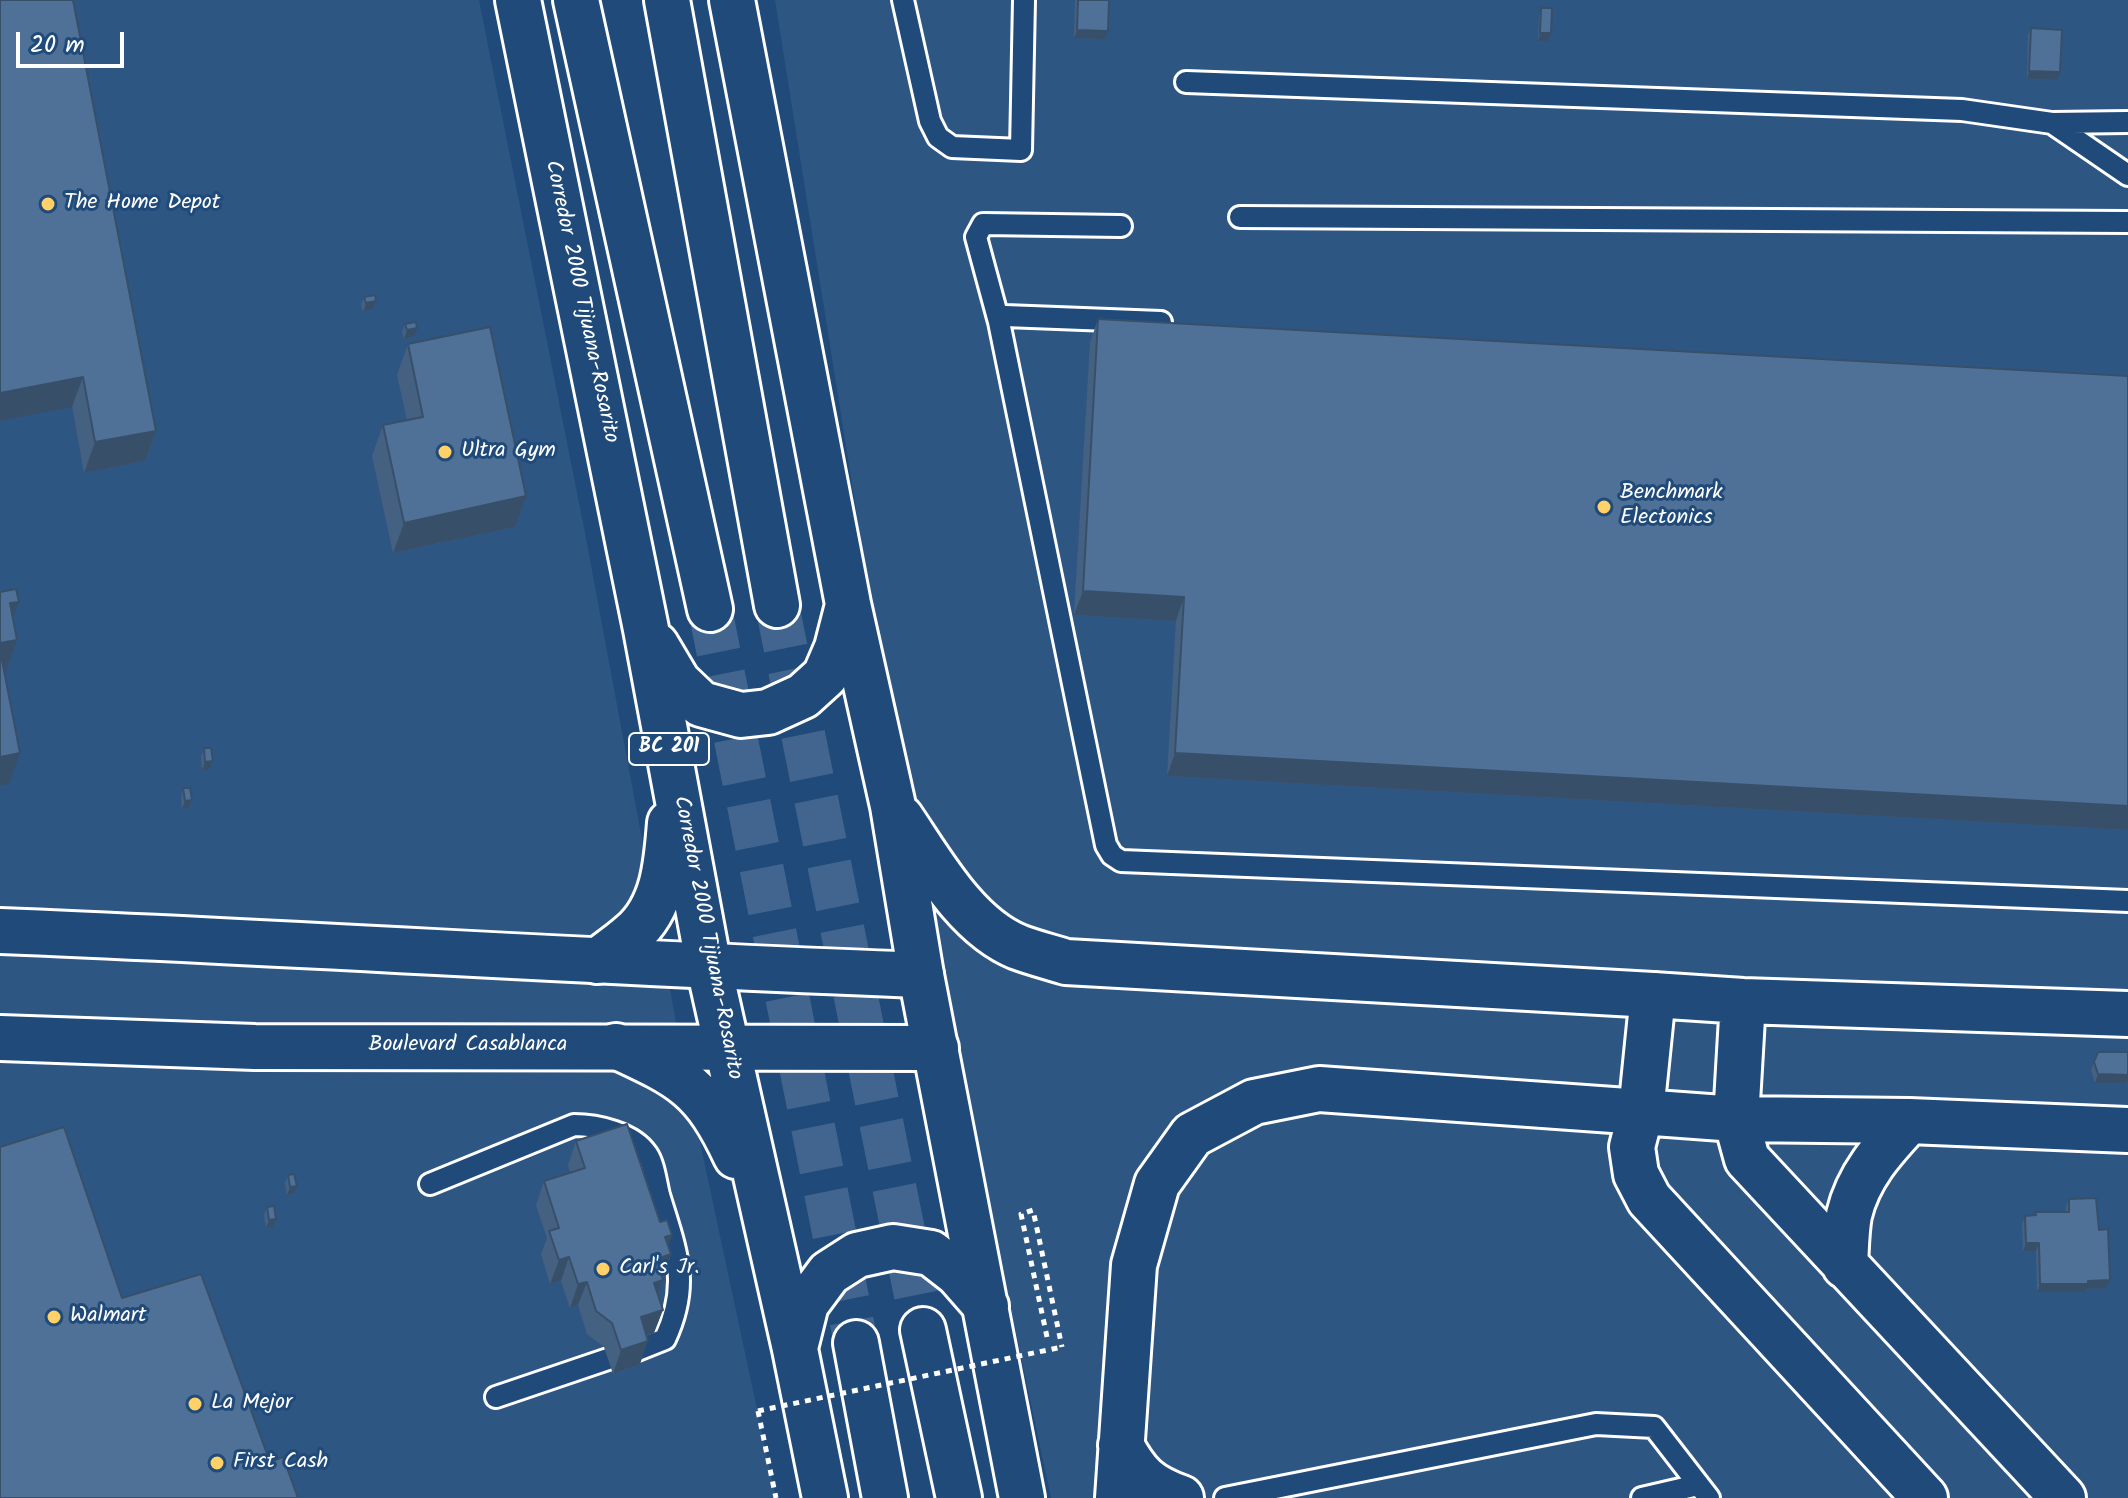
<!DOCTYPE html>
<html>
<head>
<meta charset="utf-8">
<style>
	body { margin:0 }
	#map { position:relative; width:2128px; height:1498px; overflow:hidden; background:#1f4a7a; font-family:Kalam,sans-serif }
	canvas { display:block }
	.scale { position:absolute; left:16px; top:32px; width:108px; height:36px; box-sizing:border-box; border:4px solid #fff; border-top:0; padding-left:10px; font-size:24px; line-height:28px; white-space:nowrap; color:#fff; -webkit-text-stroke:6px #1f4a7a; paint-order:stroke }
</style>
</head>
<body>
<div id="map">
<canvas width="2128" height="1498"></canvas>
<div class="scale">20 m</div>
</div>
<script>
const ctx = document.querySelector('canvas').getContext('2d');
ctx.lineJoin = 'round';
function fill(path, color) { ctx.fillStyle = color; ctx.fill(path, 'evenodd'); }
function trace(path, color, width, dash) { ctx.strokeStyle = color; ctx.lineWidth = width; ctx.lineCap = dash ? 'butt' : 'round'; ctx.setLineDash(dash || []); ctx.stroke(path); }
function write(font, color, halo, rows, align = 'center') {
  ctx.font = font + ' Kalam,sans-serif'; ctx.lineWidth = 6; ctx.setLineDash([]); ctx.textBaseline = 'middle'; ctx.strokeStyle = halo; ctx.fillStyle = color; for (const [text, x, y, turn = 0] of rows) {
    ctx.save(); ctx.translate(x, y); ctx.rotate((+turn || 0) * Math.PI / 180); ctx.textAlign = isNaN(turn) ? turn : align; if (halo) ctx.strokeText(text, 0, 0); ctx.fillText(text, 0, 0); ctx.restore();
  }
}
fill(new Path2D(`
	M0,0h479l105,528 104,558 88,412h-776z
	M775,0h1353v1498h-1077l-151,-713z`), '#2e5683');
trace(new Path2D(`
	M777,605l146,725
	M710,609l146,734`), '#41658e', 44, [44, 22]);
const lane = new Path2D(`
	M903,0l27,121 8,16 14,10 69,3 3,-150
	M1186,82l776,28 90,13 76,52
	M2052,123l76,-1
	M1240,217l888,5
	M999,322l-23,-85 7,-13 138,2
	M1161,322l-156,-6 -6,6 107,523 6,10 9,6 1007,40
	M430,1184l144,-59c23,0 59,8 73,29 7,10 9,29 12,41 17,56 32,88 6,144l-30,12
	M496,1397l112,-38
	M1225,1498l371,-74 58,3 55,71
	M1642,1498l56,-13`);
const secondary = new Path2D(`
	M1743,1001l-7,118 11,40 316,339
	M1641,1112l95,7 173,2 219,9
	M1845,1266c1,-17 1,-35 4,-51 9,-39 34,-66 60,-94
	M1925,1498l-276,-299 -13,-25 -4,-27 9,-35 12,-117 90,6 385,13`);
const primary = new Path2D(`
	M0,931c307,12 614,33 921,44
	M0,1038l255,9 681,1`);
const highway = new Path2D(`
	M518,0l128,629 63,338 86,382 30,149
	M576,0l134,609
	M667,0l110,605
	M732,0l116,604 45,202 28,169 101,523
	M656,645l22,37 23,22 40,11 27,-3 35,-16 22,-20 12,-28 10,-39
	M901,818c30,44 65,108 117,129 16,6 32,10 48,15l587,33
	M597,961c12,-9 24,-17 35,-27 32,-27 35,-72 38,-111
	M616,1046c67,31 88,41 120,110
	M923,1330l36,168
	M856,1343l29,155
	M795,1348l11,-44 23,-31 28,-18 36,-8 38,6 27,21 28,32
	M1121,1445c16,30 27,41 60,53
	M1118,1498l16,-233 23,-81 35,-49 62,-33 65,-13 322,23`);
trace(lane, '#fff', 26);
trace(secondary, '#fff', 50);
trace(primary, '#fff', 50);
trace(highway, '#fff', 50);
trace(new Path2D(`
	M1047,1337l-26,-123 12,-4 29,137
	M758,1411l18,87`), '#fff', 5, [6, 6]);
trace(lane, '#1f4a7a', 20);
trace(secondary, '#1f4a7a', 44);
trace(primary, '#1f4a7a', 44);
trace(highway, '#1f4a7a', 44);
trace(new Path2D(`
	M758,1411l304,-64`), '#fff', 5, [6, 6]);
fill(new Path2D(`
	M0,0l156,431 -11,30 -61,12z
	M1075,0h34l-4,39 -31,-1z
	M1541,8l10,25 -3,8h-10l1,-25z
	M2031,28l26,52 -30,-1 1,-43z
	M364,297l12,4 -3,8 -10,3 -2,-7z
	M1098,319l1030,57v454l-961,-54 9,-155 -102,-6 16,-272z
	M405,324l9,12 -10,3 -2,-7z
	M408,344l107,183 -122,26 -21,-97 11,-31 24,-5 -10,-45z
	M204,748l9,13 -3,8 -8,1 -1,-13z
	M183,788l9,12 -3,8 -7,1 -1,-12z
	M2098,1052l28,31h-31l-4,-13z
	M576,1141l96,94 -4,11 3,8 -13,41 -4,38 -7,3 -7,28 -27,10 -9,-27 -17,-13 -9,-29 -8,3 -9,-27 -11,3 -9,-30 6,-16 -11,-33 8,-24 26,-8 -2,-8z
	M288,1175l6,19 -7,1 -2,-12z
	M2069,1199l30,31 11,50 -3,8 -21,1 -1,3h-48l-1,-41h-13l-1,-27 3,-8 9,-1 1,-3h31v-5z
	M267,1207l9,12 -3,8 -7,1 -2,-13z`), '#456182');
fill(new Path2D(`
	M1077,30l31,1 -3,8 -31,-1z
	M1540,33h11l-3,8h-10z
	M2029,71l31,1 -3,8 -30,-1z
	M376,301l-3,8 -10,3 3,-9z
	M417,328l-3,8 -10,3 3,-9z
	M83,377l-11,30 -72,14v-28z
	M156,431l-11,30 -61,12 11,-31z
	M526,496l-11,31 -122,26 11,-30z
	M1083,591l101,6 -8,24 -102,-6z
	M19,602l-11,30 2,-29z
	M17,640l-11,31 -6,1v-29z
	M20,753l-11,31 -9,1v-28z
	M1175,753l953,53v24l-961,-54z
	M213,761l-3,8 -8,1 3,-8z
	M192,800l-3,8 -7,1 3,-8z
	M2098,1074l30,1v4l-2,4h-31z
	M297,1186l-3,8 -7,1 3,-8z
	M276,1219l-3,8 -7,1 3,-8z
	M672,1235l-8,21 7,-2 -9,24 -14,5 17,-46z
	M2026,1243h13l-3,8h-13z
	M569,1257l-8,24 -11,3 9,-24z
	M663,1280l-8,24 -1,-21z
	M2110,1280l-3,8 -21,1 -1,3h-48l3,-8z
	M587,1282l-9,23 -8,3 8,-24z
	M663,1310l-9,23 -22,8 9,-24z
	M648,1341l-8,23 -27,10 8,-24z`), '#384f6a');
const building = new Path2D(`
	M0,0h73l83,431 -61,11 -12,-65 -83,16z
	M1078,0h31l-1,31 -31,-1z
	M1541,8h11l-1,25h-11z
	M2031,28l31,2 -2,42 -31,-1z
	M375,295l1,6 -10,2 -2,-6z
	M1098,319l1030,57v430l-953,-53 9,-156 -101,-6z
	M416,322l1,6 -10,2 -2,-6z
	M490,327l36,169 -122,27 -21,-98 40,-8 -15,-73z
	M16,589l3,13 -9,1 7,37 -17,3v-51z
	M0,650l20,103 -20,4z
	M204,748h7l2,13 -8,1z
	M183,788h7l2,12 -7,1z
	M2098,1052h30v23l-30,-1 -4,-12z
	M627,1124l33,98 7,-2 5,15 -7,2 6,17 -14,5 6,21 -9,3 9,27 -22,7 7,24 -27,9 -9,-27 -16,-12 -9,-29 -9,2 -9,-27 -10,3 -10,-29 10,-3 -15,-47 41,-13 -9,-27z
	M64,1127l58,171 79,-24 69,188 13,-5 15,41h-298v-351z
	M294,1174l3,12 -7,1 -2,-12z
	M2096,1198l3,32 9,-1 2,51 -22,1v3h-48l-1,-41h-13l-1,-27 11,-1 -1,-3h34v-13z
	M274,1206l2,13 -7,1 -2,-13z`);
fill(building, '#507197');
trace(building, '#384f6a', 2);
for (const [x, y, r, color] of [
	[48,204,8,"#ffd166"],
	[445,452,8,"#ffd166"],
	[1604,507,8,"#ffd166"],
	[603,1269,8,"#ffd166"],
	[54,1317,8,"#ffd166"],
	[195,1404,8,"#ffd166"],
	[217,1463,8,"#ffd166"]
]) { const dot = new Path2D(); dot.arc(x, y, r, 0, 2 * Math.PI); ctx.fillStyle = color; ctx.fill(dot); trace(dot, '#1f4a7a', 3); }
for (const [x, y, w] of [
	[669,749,80]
]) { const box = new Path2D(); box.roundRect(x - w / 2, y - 16, w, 32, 6); ctx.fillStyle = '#1f4a7a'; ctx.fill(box); trace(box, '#fff', 2); }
write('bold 20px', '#fff', null, [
	["BC 201",669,749]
]);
write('22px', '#fff', '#1f4a7a', [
	["The Home Depot",64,204],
	["Ultra Gym",461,452],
	["Benchmark",1620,494],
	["Electonics",1620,519],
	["Carl's Jr.",619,1269],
	["Walmart",70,1317],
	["La Mejor",211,1404],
	["First Cash",233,1463]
], 'left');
write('22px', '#fff', '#1f4a7a', [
	["Corredor 2000 Tijuana-Rosarito",580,302,78],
	["Corredor 2000 Tijuana-Rosarito",706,938,79],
	["Boulevard Casablanca",468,1046]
]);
</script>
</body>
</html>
